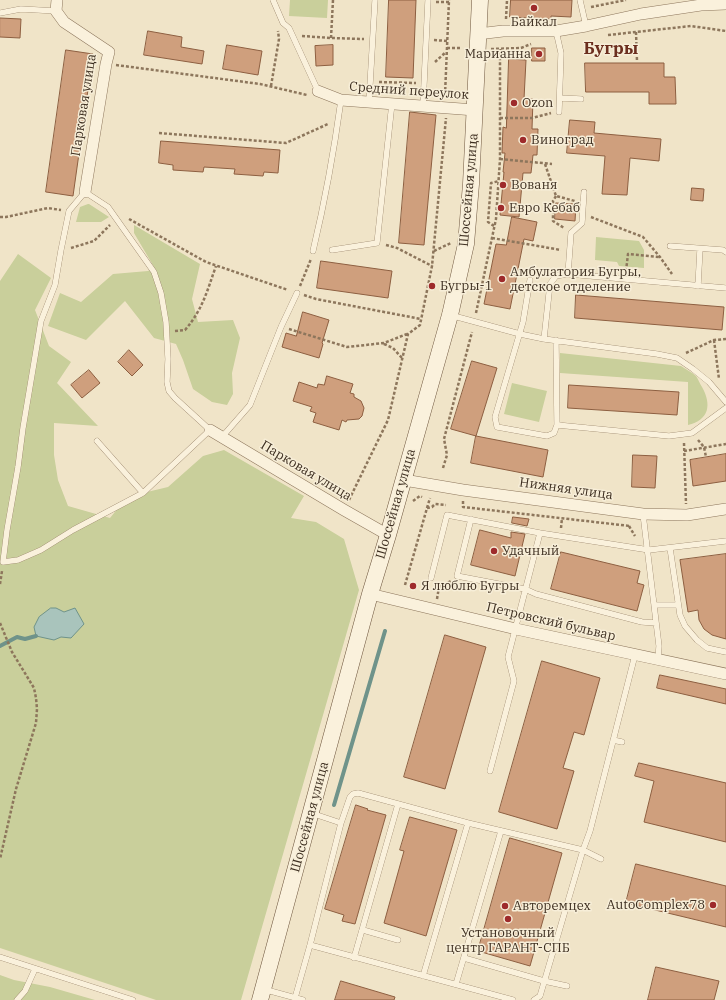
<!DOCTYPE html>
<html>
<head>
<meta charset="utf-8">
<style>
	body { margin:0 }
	canvas { display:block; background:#f0e4c8 }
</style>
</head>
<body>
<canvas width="726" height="1000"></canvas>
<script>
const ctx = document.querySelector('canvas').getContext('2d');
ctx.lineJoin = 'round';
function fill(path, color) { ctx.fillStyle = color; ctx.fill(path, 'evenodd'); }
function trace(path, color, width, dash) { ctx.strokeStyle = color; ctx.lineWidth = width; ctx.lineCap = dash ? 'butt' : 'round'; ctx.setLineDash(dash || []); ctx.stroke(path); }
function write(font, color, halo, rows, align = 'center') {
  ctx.font = font + ' "IBM Plex Serif",serif'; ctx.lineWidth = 3; ctx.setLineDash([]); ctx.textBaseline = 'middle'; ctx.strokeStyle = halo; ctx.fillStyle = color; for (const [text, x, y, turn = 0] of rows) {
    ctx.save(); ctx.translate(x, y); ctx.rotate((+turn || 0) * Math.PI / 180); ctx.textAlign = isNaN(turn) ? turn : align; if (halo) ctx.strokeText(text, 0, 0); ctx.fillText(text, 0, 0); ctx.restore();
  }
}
fill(new Path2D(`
	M290,0h38l-1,18 -38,-2z
	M88,204h1l20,13 -8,5h-25l4,-15z
	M134,225l66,39 -8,35 6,23 35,-2 7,18 -8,35 1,21 -6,11 -15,-3 -19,-13 -10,-29 -7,-16 -22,-6 -29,-37 -39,39 -38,-14 12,-33 21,9 32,-28 35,-3 6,-4 -20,-34z
	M596,237l43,4 5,9v18l-25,-2 -2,-4 -22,-2z
	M18,254l33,24 -16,32 14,36 22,16 -14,21 41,43 -44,-3v32l4,25 10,26 42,12 13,-16 24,-10 21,-5 35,-31 21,-6 80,46 -13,22 25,4 28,17 15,51 -118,410h-85l-156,-52v-667z
	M560,353l121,13c4,3 11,6 15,10 2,3 4,8 6,11 10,18 7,33 -14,38v-43l-128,-9z
	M512,383l35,8 -8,31 -35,-8z
	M0,975l14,5 36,7 45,13h-95z`), '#c9cf9b');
const water = new Path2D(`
	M51,608h5l8,4 11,-4 9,16 -13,14 -10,-1 -7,3 -18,-4 -2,-9 5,-10z`);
fill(water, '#a9c4bc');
trace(water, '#6f938a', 1);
trace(new Path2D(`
	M0,646l17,-9 8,2 11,-3
	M334,805l51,-174`), '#6f938a', 4);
const building = new Path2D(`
	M389,0h27l-3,78 -27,-1z
	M511,0h61l-1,17 -20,-1v3l-41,-2z
	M0,18l21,1 -1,19 -20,-1z
	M148,31l34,6 -1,10 23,4 -2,13 -58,-9z
	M227,45l35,6 -4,24 -35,-6z
	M333,45v20l-17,1 -1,-20z
	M532,48h13v13h-13z
	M66,50l27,4 -20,142 -27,-4z
	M509,59l17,1 -2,39h9l-1,30h6l-1,26h-4l-2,18h-8l-4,44 -19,-2 4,-43h-1l2,-19h-3l1,-26 3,1z
	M585,63h79v14h11l1,27h-27v-12h-63z
	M410,112l26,3 -12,130 -25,-2z
	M570,120l25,2 -1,11 67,6 -2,22 -29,-3 -3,37 -25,-1 3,-38 -38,-3z
	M161,141l119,9 -2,23 -14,-1 -1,4 -29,-2 1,-5 -31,-2 -1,5 -30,-2v-5l-14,-2z
	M692,188l12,1 -1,12 -12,-1z
	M556,203l20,1 -1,17 -20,-2z
	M512,217l25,5 -4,19 -9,-2 -14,70 -26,-5 12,-60 10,1z
	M321,261l71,10 -4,27 -71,-10z
	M576,295l148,12 -2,23 -147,-12z
	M303,312l26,8 -7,23 1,1 -4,14 -37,-11 4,-14 10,3z
	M129,350l14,15 -11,11 -14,-14z
	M472,361l25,7 -21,68 -25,-7z
	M89,370l11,13 -18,15 -11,-13z
	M327,376l26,8 -3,9 4,1v3l7,4 3,7 -2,8 -3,3 -12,1 -1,2 -4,-2 -3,10 -26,-8 3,-9 -6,-2 2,-4 -19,-6 6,-19 18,6 1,-4 6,1z
	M569,385l110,7 -2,23 -109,-7z
	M476,436l72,14 -5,27 -72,-14z
	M726,454v27l-33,5 -3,-26z
	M633,455l24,1 -2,32 -23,-1z
	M513,517l16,2 -2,7 -15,-3z
	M480,530l31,8v-6l14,2 -10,42 -44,-11z
	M561,552l79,19 -3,12 7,2 -7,26 -86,-22z
	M726,554v85l-14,-4 -8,-6 -5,-9 -1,-10 -10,2 -8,-52z
	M445,635l41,12 -41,142 -41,-12z
	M542,661l58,17 -16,57 -10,-3 -11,36 11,3 -17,58 -58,-17z
	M660,675l66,14v15l-69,-16z
	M639,763l87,20v59l-82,-20 10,-41 -19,-5z
	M356,805l12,4 -1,1 19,5 -31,109 -13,-3 2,-6 -19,-6z
	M410,817l47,13 -31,106 -42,-13 20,-72 -4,-1z
	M510,838l52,15 -32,113 -52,-15z
	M636,864l90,22v41l-100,-24z
	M656,967l63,14 -5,19h-66z
	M341,981l54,16 -1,3h-59z`);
fill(building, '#cf9f7d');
trace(building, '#8d5f41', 1);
const service = new Path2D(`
	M273,0l10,23 6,5 29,63
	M580,0l6,26
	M0,13l21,-4 35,2
	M556,31l5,22 -2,59
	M560,98l21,1
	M369,102l6,-102
	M423,106l5,-106
	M670,246l53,4 3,2
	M332,250l45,-7 15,-140
	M313,251c12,-50 21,-100 28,-151
	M568,274l3,-41 11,-10 2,-31
	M530,280l-7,42 -28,95 2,10 50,9 7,-3 3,-8 -1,-85
	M698,286l2,-37
	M450,315l70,19 24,5 113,15 20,4 16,11 16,13 17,20
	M544,339l6,-55 6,-8 12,-2 158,14
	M557,425l112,11 23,-3 34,-25
	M222,437l28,-32 31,-78 16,-34
	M97,441l46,52 67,-63 -35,-32 -6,-7 -2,-9 1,-23 -2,-37 -5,-29 -7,-21 -46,-65 -23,-15 -16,19 -8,39 -6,35 -14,36 -18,107 -5,39 -11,63 -4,32 15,-2 23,-10 32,-20 70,-37
	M643,514l16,132 -1,14
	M471,519l-14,57 68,13 11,5 106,28 14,1
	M670,548l10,67 5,11 12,14 10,8 19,4
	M431,578l16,-63 93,18 109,17 77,-9
	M654,605h24
	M613,740l9,2
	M490,771l24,-90 -6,-24 32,-124
	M311,813l30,10
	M601,859l-18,-9 7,-19 45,-176
	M363,930l35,10
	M0,957l133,43
	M354,958l44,-154
	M464,958l80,23 23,5
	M423,976l45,-153
	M456,984l45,-153
	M263,989l40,11
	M295,998l15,-53
	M17,1000l8,-9 10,-22
	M513,1000l-203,-55 31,-122 9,-26 3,-3 5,-1 110,30 115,27 -43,146 -6,4`);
const minor = new Path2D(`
	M57,0l-1,11 8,11 45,30 -3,12 -21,128
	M478,34l25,-3h53l30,-5 55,-12 60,-9 25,-1
	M318,91l23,9 134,10
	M210,430l134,80 44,25
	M404,480l59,10 180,24 44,1 39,-6
	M370,594l146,35 210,45`);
const secondary = new Path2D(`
	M260,1000l110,-406 18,-59 62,-220 16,-71 5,-60 9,-184`);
trace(service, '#8d765c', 6);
trace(minor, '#8d765c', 12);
trace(secondary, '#6f573f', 17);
trace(new Path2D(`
	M436,2h13
	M591,7l35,-7
	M506,19l1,-19
	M636,32l1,29
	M608,35l83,-9 35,5
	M302,36l29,2 33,1
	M331,38l2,-38
	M434,40l13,1
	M447,48h15
	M491,49l30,-1 10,-4
	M435,62l11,-10
	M116,65l144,19 47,11
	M379,82l37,1
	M271,86l8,-47 -1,-8
	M445,95l4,-95
	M500,118h32l19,-5
	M159,133l127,10 42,-19
	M500,159l52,5
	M545,164l11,32 19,5
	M556,196l-3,5v20l11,7
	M0,217h6l42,-9 13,2
	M591,217l52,20 17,20 12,17
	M129,219l77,43 82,28
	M494,226l-6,-4 3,-39 8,-2
	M492,238l69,12
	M386,245l11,3 35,18
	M71,248l23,-7 16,-16
	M434,251l17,-8
	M626,271l2,-17 31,3
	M300,286l11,-27
	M304,295l12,4 105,20
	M476,313l20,-94 4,-60v-110
	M289,329l58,18 37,-4 23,-9
	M175,331l10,-1c18,-21 22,-39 31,-64
	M714,340l5,39
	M384,344l9,4 9,10
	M686,353l28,-13 12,-1
	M698,440l6,7 2,10
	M684,443l2,61
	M684,451l42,-7
	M443,468l4,-13 -3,-16 28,-107
	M349,500l39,-80 20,-86 12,-9 12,-59 14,-148
	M413,501l7,-5 2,1
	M463,501v6l167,19
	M427,508l3,-10
	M629,526l6,10
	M561,528l1,-10
	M0,584l2,-13
	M405,585l22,-77 5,-1 3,-3 11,1
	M439,587l12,-6
	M437,599l2,-12 -2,-2
	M0,623l12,29 22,36 2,10 1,11 -1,14 -20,66 -16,70`), '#8d765c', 2.5, [3, 2]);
trace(service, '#faf1dc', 5.5);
trace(minor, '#faf1dc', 11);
trace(secondary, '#faf1dc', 16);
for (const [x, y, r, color] of [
	[534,8,4,"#9e2a2b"],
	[539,54,4,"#9e2a2b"],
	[514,103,4,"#9e2a2b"],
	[523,140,4,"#9e2a2b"],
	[503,185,4,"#9e2a2b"],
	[501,208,4,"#9e2a2b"],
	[502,279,4,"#9e2a2b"],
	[432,286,4,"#9e2a2b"],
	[494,551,4,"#9e2a2b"],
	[413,586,4,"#9e2a2b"],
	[713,905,4,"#9e2a2b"],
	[505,906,4,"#9e2a2b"],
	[508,919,4,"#9e2a2b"]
]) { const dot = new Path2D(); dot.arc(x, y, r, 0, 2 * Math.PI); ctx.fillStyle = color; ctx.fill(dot); trace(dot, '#f7eed8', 1.5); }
write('13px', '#3d2e20', '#f7eed8', [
	["Байкал",534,22,"center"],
	["Марианна",531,54,"right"],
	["Ozon",522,103],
	["Виноград",531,140],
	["Вованя",511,185],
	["Евро Кебаб",509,208],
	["Амбулатория Бугры,",510,272],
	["детское отделение",510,287],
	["Бугры-1",440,286],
	["Удачный",502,551],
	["Я люблю Бугры",421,586],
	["AutoComplex78",705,905,"right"],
	["Авторемцех",513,906],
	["Установочный",508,933,"center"],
	["центр ГАРАНТ-СПБ",508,948,"center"]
], 'left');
write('13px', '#3d2e20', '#f7eed8', [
	["Средний переулок",409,91,4],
	["Парковая улица",84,105,-81],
	["Шоссейная улица",469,190,-85],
	["Парковая улица",306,471,31],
	["Нижняя улица",566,489,8],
	["Шоссейная улица",396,504,-74],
	["Петровский бульвар",551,622,13],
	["Шоссейная улица",310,817,-75]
]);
write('bold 17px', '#6b2e1e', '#f7eed8', [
	["Бугры",611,49]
]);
</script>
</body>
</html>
